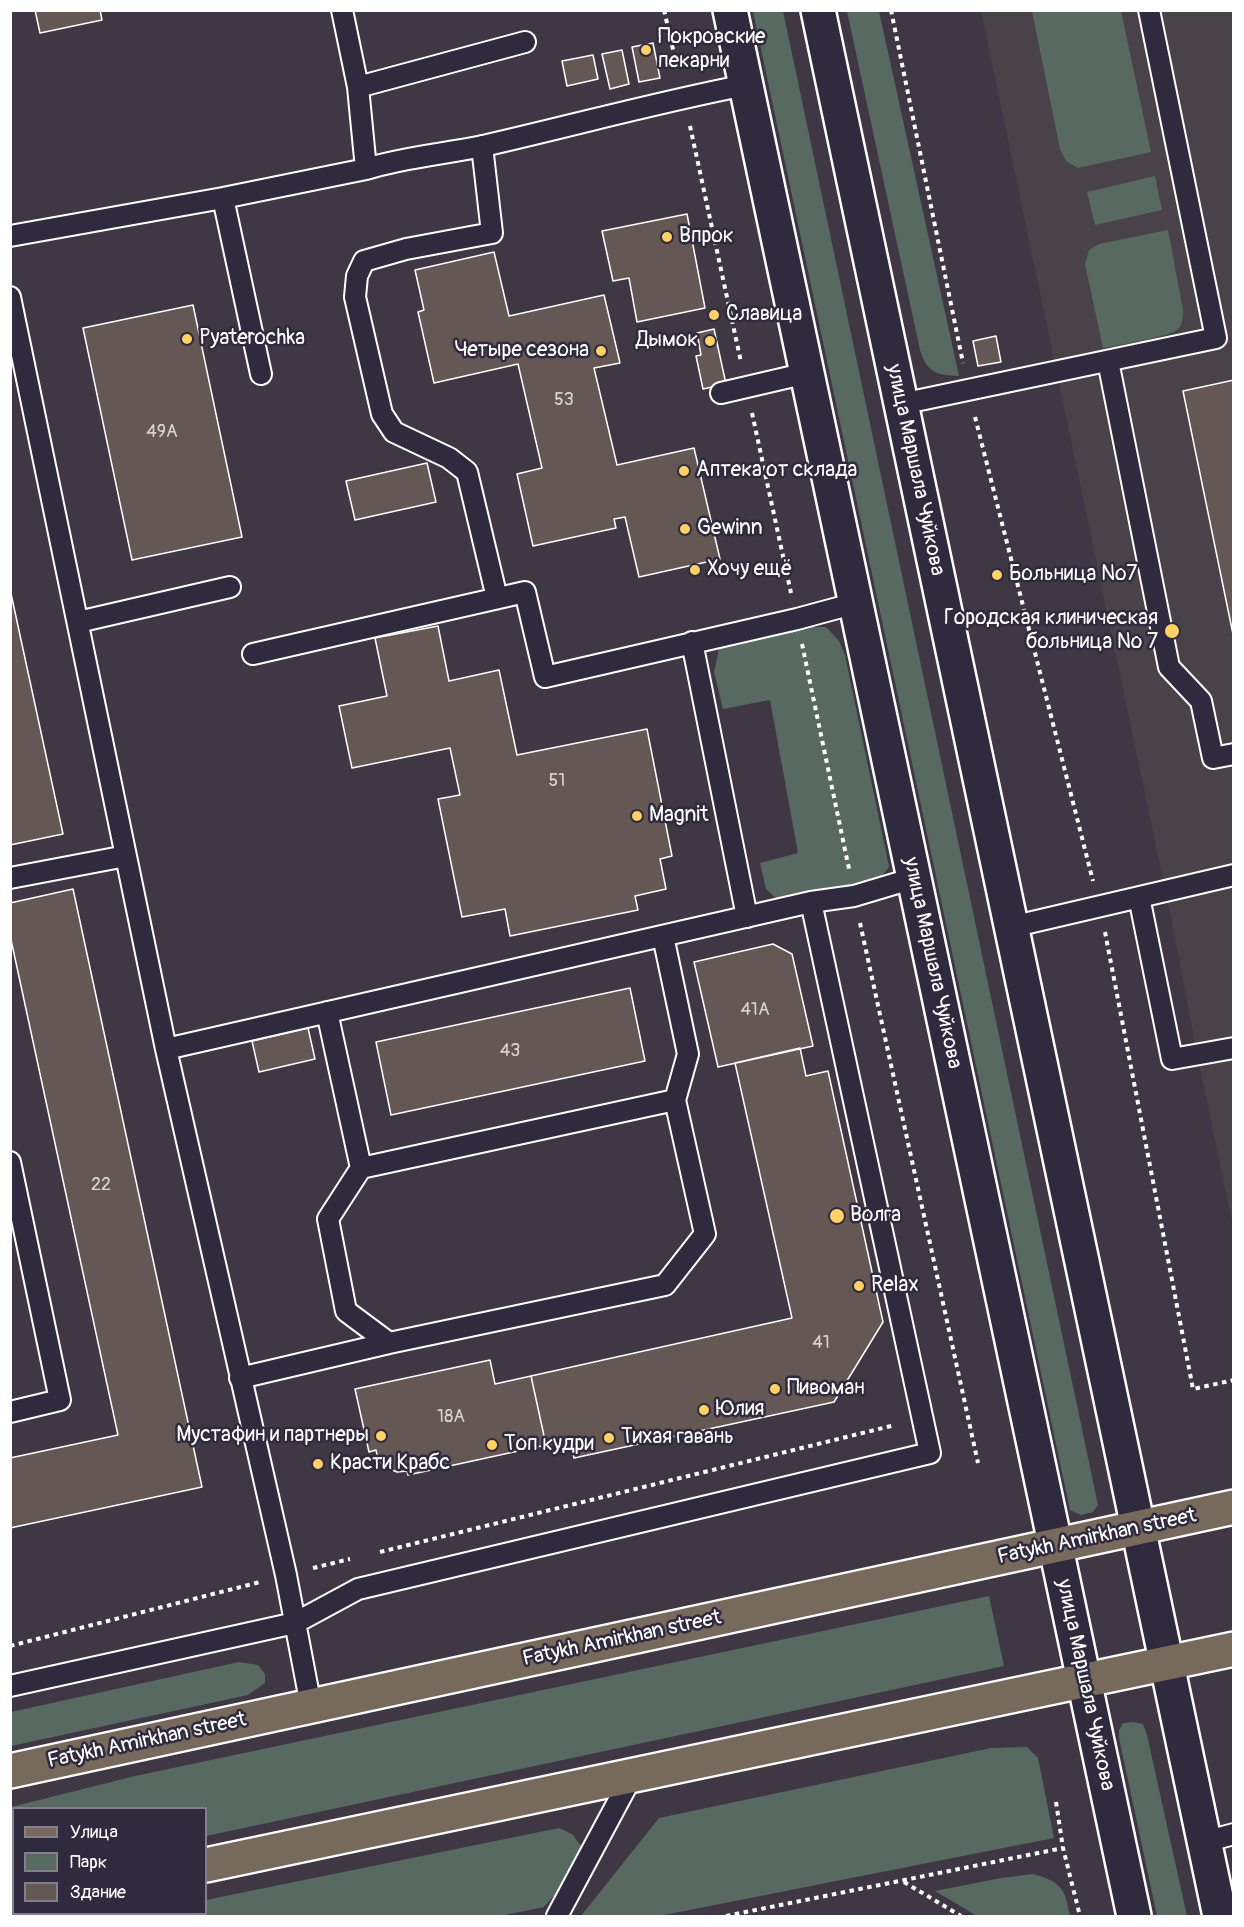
<!DOCTYPE html>
<html>
<head>
<meta charset="utf-8">
<style>
	body { margin:0 }
	#map { position:relative; width:1244px; height:1927px; overflow:hidden; background:#3f3844; font-family:Pangolin,sans-serif }
	canvas { display:block }
	.frame { position:absolute; inset:0; border:12px solid #fff; pointer-events:none }
	.legend { position:absolute; left:12px; top:1807px; width:195px; height:108px; box-sizing:border-box; background:#2f2a3d; border:2px solid #827f8b; margin:0; padding:8px 10px; list-style:none; font-size:18px; color:#fff }
	.legend li { display:flex; align-items:center; gap:12px; height:30px }
	.legend b { width:30px; border:2px solid #827f8b }
</style>
</head>
<body>
<div id="map">
<canvas width="1244" height="1927"></canvas>
<div class="frame"></div>
<ul class="legend">
<li><b style="height:8px;background:#77695c"></b>Улица</li>
<li><b style="height:16px;background:#586961"></b>Парк</li>
<li><b style="height:16px;background:#655854"></b>Здание</li>
</ul>
</div>
<script>
const ctx = document.querySelector('canvas').getContext('2d');
ctx.lineJoin = 'round';
function fill(path, color) { ctx.fillStyle = color; ctx.fill(path, 'evenodd'); }
function trace(path, color, width, dash) { ctx.strokeStyle = color; ctx.lineWidth = width; ctx.lineCap = dash ? 'butt' : 'round'; ctx.setLineDash(dash || []); ctx.stroke(path); }
function write(font, color, halo, rows, align = 'center') {
  ctx.font = font + ' Pangolin,sans-serif'; ctx.lineWidth = 5; ctx.setLineDash([]); ctx.textBaseline = 'middle'; ctx.strokeStyle = halo; ctx.fillStyle = color; for (const [text, x, y, turn = 0] of rows) {
    ctx.save(); ctx.translate(x, y); ctx.rotate((+turn || 0) * Math.PI / 180); ctx.textAlign = isNaN(turn) ? turn : align; if (halo) ctx.strokeText(text, 0, 0); ctx.fillText(text, 0, 0); ctx.restore();
  }
}
fill(new Path2D(`
	M981,11h252v1215l-36,-172 -23,-122z`), '#4a4249');
fill(new Path2D(`
	M753,11h30l315,1494 -5,7 -12,3 -11,-5z
	M847,11h32l80,365c-22,-1 -32,-3 -39,-26z
	M1032,11h89l30,141 -73,16 -12,-7 -6,-12z
	M1155,176l7,34 -67,15 -8,-33z
	M1168,230l15,80c0,6 0,14 -5,19 -8,8 -60,16 -75,19l-18,-84 4,-14 10,-6z
	M789,627h37l13,14 6,14 44,212 -9,11 -30,9 -34,9 -38,4 -12,-11 -6,-26 38,-10 -28,-153 -47,9 -9,-37 5,-23 29,-15z
	M989,1596l15,70 -798,170v-28h-192v69l-3,1v-71l124,-31z
	M239,1662l19,3 7,9v9l-17,12 -237,51v-34z
	M1134,1722l9,2 4,11 40,181h-30l-38,-178v-8l4,-7z
	M1027,1747l11,11 16,80 -395,78h-78l78,-98 332,-70z
	M559,1828l13,6 10,13 -2,17 -11,15 -25,28 -44,9h-373l14,-2h65v-14z
	M1033,1874c29,8 32,15 37,42h-93l-42,-25 66,-13z`), '#586961');
const building = new Path2D(`
	M35,10h65l2,10 -62,13z
	M653,43l7,35 -21,4 -7,-35z
	M622,50l7,34 -19,5 -8,-35z
	M593,55l5,24 -31,7 -5,-25z
	M687,214l18,94 -68,14 -8,-44 -16,3 -11,-50z
	M494,252l15,64 95,-21 16,68 -26,5 23,97 77,-17 26,111 -81,18 -14,-60 -11,2 2,9 -83,18 -16,-72 25,-6 -24,-104 -84,19 -16,-71 6,-2 -9,-40z
	M193,305l49,232 -110,23 -49,-232z
	M714,329l12,55 -23,5 -7,-33 5,-1 -4,-22z
	M996,336l5,26 -23,4 -5,-25z
	M1234,380v259l-51,-248z
	M427,463l9,39 -81,18 -9,-39z
	M10,589l53,245 -53,11z
	M438,626l11,55 50,-11 18,85 130,-26 25,127 -12,3 6,30 -31,7 3,14 -128,26 -5,-27 -43,8 -24,-118 22,-4 -10,-47 -98,20 -13,-62 48,-10 -12,-58z
	M73,889l129,598 -192,41v-70l108,-23 -108,-500v-32z
	M773,944l19,10 21,92 -95,21 -24,-105z
	M630,988l15,73 -254,54 -15,-73z
	M308,1028l7,31 -56,13 -7,-31z
	M800,1048l6,28 22,-5 55,251 -49,80 -260,56 -4,-18 -24,5 -15,-69 261,-58 -57,-255z
	M490,1360l5,24 36,-8 15,69 -138,30 -1,-4 -10,1 -14,-6 -5,-7 -2,-9 -7,2 -14,-63z`);
fill(building, '#655854');
trace(building, '#fff', 1.5);
const lane = new Path2D(`
	M342,10l16,77 167,-45
	M358,87l8,82
	M482,146l10,87 -86,16 -42,12 -7,15 -2,21 27,117 12,18 55,26 18,14 30,126
	M223,198l38,176
	M10,236l213,-38 143,-29c38,-12 78,-15 117,-23 88,-20 175,-44 263,-61
	M10,297l156,752 120,526 25,131
	M1108,361l61,306 32,34 12,57 21,-4
	M721,393l86,-20
	M901,404l315,-66 -67,-328
	M78,622l152,-35
	M692,642l55,275
	M253,654l272,-62 20,85 252,-58 59,-16
	M10,878l116,-22
	M1139,897l33,162 62,-11
	M1011,927l223,-52
	M663,936l25,118 -13,46
	M327,1012l34,156 -33,51 18,92 43,32 276,-58 40,-51 -30,-134 -314,68
	M166,1049l645,-147 43,-6 60,-18
	M10,1162l50,238 -50,12
	M240,1378l149,-35
	M10,1686l285,-63 63,-34 572,-136 -119,-551
	M1204,1842l30,-8
	M557,1916l76,-142`);
const secondary = new Path2D(`
	M730,10l404,1906
	M818,10l402,1906`);
const primary = new Path2D(`
	M10,1771l1224,-264
	M206,1865l1028,-216
	M10,1906h4`);
trace(lane, '#fff', 24);
trace(secondary, '#fff', 38);
trace(primary, '#fff', 38);
trace(new Path2D(`
	M664,10l14,61
	M891,10l72,353
	M690,126l51,236
	M752,413l39,180
	M975,417l118,464
	M802,644l47,225
	M860,923l118,540
	M1105,932l88,457 41,-9
	M380,1552l515,-127
	M313,1568l37,-9
	M10,1646l250,-64
	M1056,1802l7,46 17,68
	M904,1882l57,34
	M726,1916l337,-68`), '#fff', 4, [4.5, 4.5]);
trace(lane, '#2f2a3d', 20);
trace(secondary, '#2f2a3d', 33);
trace(primary, '#77695c', 33);
for (const [x, y, r, color] of [
	[646,50,6,"#ffd166"],
	[667,237,6,"#ffd166"],
	[714,315,6,"#ffd166"],
	[187,339,6,"#ffd166"],
	[710,341,6,"#ffd166"],
	[601,351,6,"#ffd166"],
	[684,471,6,"#ffd166"],
	[685,529,6,"#ffd166"],
	[695,570,6,"#ffd166"],
	[997,575,6,"#ffd166"],
	[1172,631,8,"#ffd166"],
	[637,816,6,"#ffd166"],
	[837,1216,8,"#ffd166"],
	[859,1286,6,"#ffd166"],
	[775,1389,6,"#ffd166"],
	[704,1410,6,"#ffd166"],
	[381,1436,6,"#ffd166"],
	[609,1438,6,"#ffd166"],
	[492,1445,6,"#ffd166"],
	[318,1464,6,"#ffd166"]
]) { const dot = new Path2D(); dot.arc(x, y, r, 0, 2 * Math.PI); ctx.fillStyle = color; ctx.fill(dot); trace(dot, '#2f2a3d', 2); }
write('18px', '#d8d5d4', null, [
	["53",564,400],
	["49А",162,432],
	["51",557,781],
	["41А",755,1010],
	["43",510,1051],
	["22",101,1185],
	["41",821,1343],
	["18А",451,1417]
]);
write('21px', '#fff', '#2f2a3d', [
	["Покровские",658,38],
	["пекарни",658,62],
	["Впрок",679,237],
	["Славица",726,315],
	["Pyaterochka",199,339],
	["Дымок",698,341,"right"],
	["Четыре сезона",589,351,"right"],
	["Аптека от склада",696,471],
	["Gewinn",697,529],
	["Хочу ещё",707,570],
	["Больница №7",1009,575],
	["Городская клиническая",1158,619,"right"],
	["больница № 7",1158,643,"right"],
	["Magnit",649,816],
	["Волга",850,1216],
	["Relax",871,1286],
	["Пивоман",787,1389],
	["Юлия",716,1410],
	["Мустафин и партнеры",369,1436,"right"],
	["Тихая гавань",621,1438],
	["Топ кудри",504,1445],
	["Красти Крабс",330,1464]
], 'left');
write('21px', '#fff', '#2f2a3d', [
	["улица Маршала Чуйкова",915,470,78],
	["улица Маршала Чуйкова",932,963,78],
	["Fatykh Amirkhan street",1097,1537,-12],
	["Fatykh Amirkhan street",622,1639,-12],
	["улица Маршала Чуйкова",1085,1685,78],
	["Fatykh Amirkhan street",147,1741,-12]
]);
</script>
</body>
</html>
